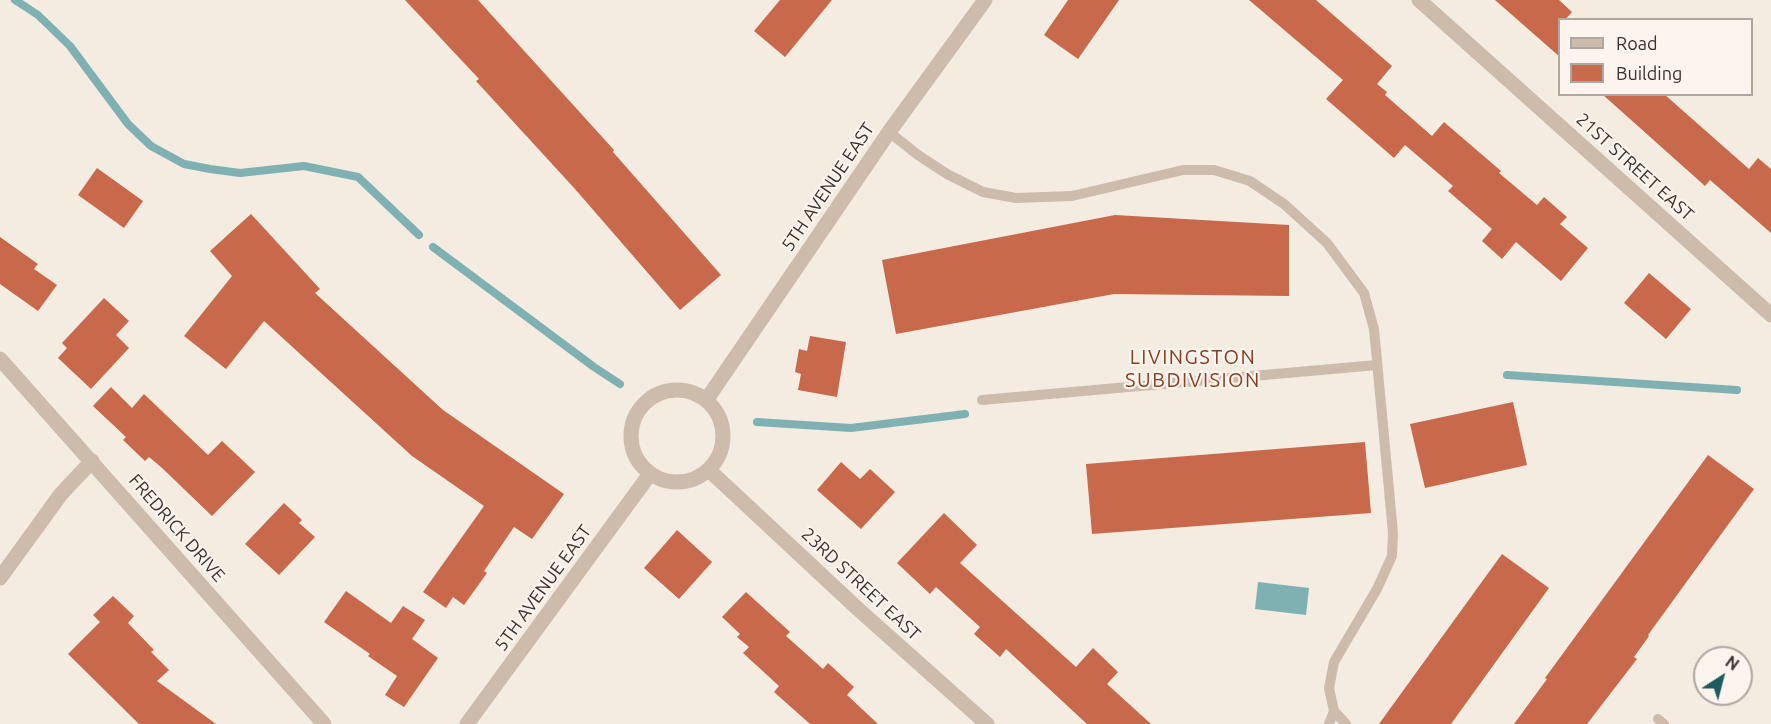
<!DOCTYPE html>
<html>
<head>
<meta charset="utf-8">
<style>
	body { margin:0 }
	#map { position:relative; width:1771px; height:724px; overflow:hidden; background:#f4ebe1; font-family:Ubuntu,sans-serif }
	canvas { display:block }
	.legend { position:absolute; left:1558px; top:18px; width:195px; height:78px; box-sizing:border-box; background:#fbf5ee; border:2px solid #aea6a0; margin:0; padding:8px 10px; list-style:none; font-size:18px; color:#3b302b }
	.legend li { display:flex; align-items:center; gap:12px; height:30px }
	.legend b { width:30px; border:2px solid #aea6a0 }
	.north { position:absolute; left:1693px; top:646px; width:60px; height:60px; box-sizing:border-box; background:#fbf5ee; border:2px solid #aea6a0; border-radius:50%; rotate:36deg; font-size:16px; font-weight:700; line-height:24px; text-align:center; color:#3b302b }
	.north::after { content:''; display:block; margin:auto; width:21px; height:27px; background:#1f5a5e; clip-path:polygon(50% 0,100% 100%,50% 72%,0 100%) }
</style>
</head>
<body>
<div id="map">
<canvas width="1771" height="724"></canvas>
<ul class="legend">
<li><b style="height:8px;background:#cdbbac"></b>Road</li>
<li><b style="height:16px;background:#c8694b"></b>Building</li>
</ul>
<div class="north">N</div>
</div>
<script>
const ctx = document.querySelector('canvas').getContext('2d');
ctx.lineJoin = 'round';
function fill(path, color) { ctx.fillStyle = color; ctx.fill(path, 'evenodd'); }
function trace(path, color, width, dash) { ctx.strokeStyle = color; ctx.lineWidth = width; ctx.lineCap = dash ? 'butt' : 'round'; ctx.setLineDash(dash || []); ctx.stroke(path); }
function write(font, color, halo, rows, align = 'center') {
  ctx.font = font + ' Ubuntu,sans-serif'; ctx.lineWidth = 4.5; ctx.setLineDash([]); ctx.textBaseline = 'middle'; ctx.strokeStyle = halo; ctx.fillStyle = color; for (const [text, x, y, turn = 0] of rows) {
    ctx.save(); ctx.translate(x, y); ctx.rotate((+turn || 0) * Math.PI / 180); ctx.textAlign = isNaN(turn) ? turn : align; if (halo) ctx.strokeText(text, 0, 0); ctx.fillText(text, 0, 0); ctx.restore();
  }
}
fill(new Path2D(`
	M1258,582l51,6 -3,27 -51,-6z`), '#7fb0b2');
trace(new Path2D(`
	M15,0l23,15 32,31 58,78 23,22 33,18 26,5 30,4 64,-7 54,11 61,58
	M433,247l161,120 26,17
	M1507,375l230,15
	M757,422l94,6 114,-14`), '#7fb0b2', 8);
fill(new Path2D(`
	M405,0h73l136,150 -1,2 108,123 -41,35 -105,-121 -99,-108 3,-2z
	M780,0h52l-47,57 -31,-26z
	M1068,0h51l-41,59 -34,-24z
	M1249,0h67l76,66 -15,18 10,8 -2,3 47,41 12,-14 57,49 -2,2 38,32 7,-8 23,20 -7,7 28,24 -27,33 -45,-39 -14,17 -20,-18 10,-12 -44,-38 5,-5 -48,-41 -11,13 -68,-59 17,-19z
	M1495,0h64l13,12 -7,8h-5v37z
	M1602,94h62l85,75 9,-11 13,11v64l-61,-53 -5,6z
	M97,168l46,33 -19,27 -46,-33z
	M251,214l69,75 -5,4 128,117 121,84 -32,45 -18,-12 -30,44 3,2 -23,32 -11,-8 -7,11 -23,-16 61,-86 -72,-50 -148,-135 -38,48 -42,-33 48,-60 -22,-25z
	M1115,215l174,10v71l-175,-2 -218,40 -14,-74z
	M0,237l38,27 -4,5 23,16 -19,26 -38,-27z
	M1649,273l42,36 -25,30 -42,-36z
	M104,298l25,23 -13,14 13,13 -38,41 -33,-31 9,-10 -5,-5z
	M810,336l36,6 -9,55 -39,-7 3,-16 -6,-2 4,-23 8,2z
	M111,387l21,21 12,-14 64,61 14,-14 33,31 -43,44 -51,-49 -12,-10 -4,4 -22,-21 3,-3 -33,-31z
	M1513,402l14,63 -102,23 -15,-64z
	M1365,442l6,71 -279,21 -6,-70z
	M1708,455l46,34 -106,146 1,1 -15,21 3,2 -50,65h-73l33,-45 -2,-1z
	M841,462l19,17 10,-10 25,23 -34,37 -44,-39z
	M284,503l18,17 -3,3 16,14 -36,38 -34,-31z
	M944,513l33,32 -17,18 116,104 17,-19 25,24 -11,12 44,40h-64l-81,-75 -6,8 -26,-23 6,-7 -44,-40 -6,7 -33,-31z
	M677,530l35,32 -33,37 -35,-31z
	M1502,554l47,34 -98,136h-72z
	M346,591l45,32 12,-17 22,14 -13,19 26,19 -34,49 -19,-12 12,-19 -29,-20 2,-2 -46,-32z
	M746,592l44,40 -4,4 37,33 5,-6 26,24 -7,8 31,29h-68l-36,-32 5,-6 -36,-33 6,-6 -12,-10 3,-3 -18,-17z
	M113,596l21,20 -6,7 26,27 -3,2 18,18 -12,11 59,43h-77l-71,-70 32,-32 -7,-7z`), '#c8694b');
trace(new Path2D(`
	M889,132l29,23 29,19 36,18 33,6 56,-2 111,-26h31l36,11 34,23 43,39 37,50 10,36 19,204 -1,23 -15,33 -43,73 -5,26 5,23
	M982,400l395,-35
	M1658,719l6,5
	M1329,724l5,-13 12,13`), '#cdbbac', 10);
trace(new Path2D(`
	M1419,0l352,315
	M0,359l324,365
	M631 436a46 46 0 1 1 92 0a46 46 0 1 1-92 0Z
	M707,399l182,-267 96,-132
	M710,471l148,138 129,115
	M0,578l61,-84 31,-33
	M467,724l183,-250`), '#cdbbac', 15);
write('18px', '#3b302b', '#fbf5ee', [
	["21ST STREET EAST",1635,167,42],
	["5TH AVENUE EAST",828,187,-56],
	["FREDRICK DRIVE",177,528,49],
	["23RD STREET EAST",861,584,43],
	["5TH AVENUE EAST",543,588,-54]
]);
ctx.letterSpacing = '1.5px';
write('20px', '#8c3b22', '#fbf5ee', [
	["LIVINGSTON",1193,357],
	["SUBDIVISION",1193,380]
]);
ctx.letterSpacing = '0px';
</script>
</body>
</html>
